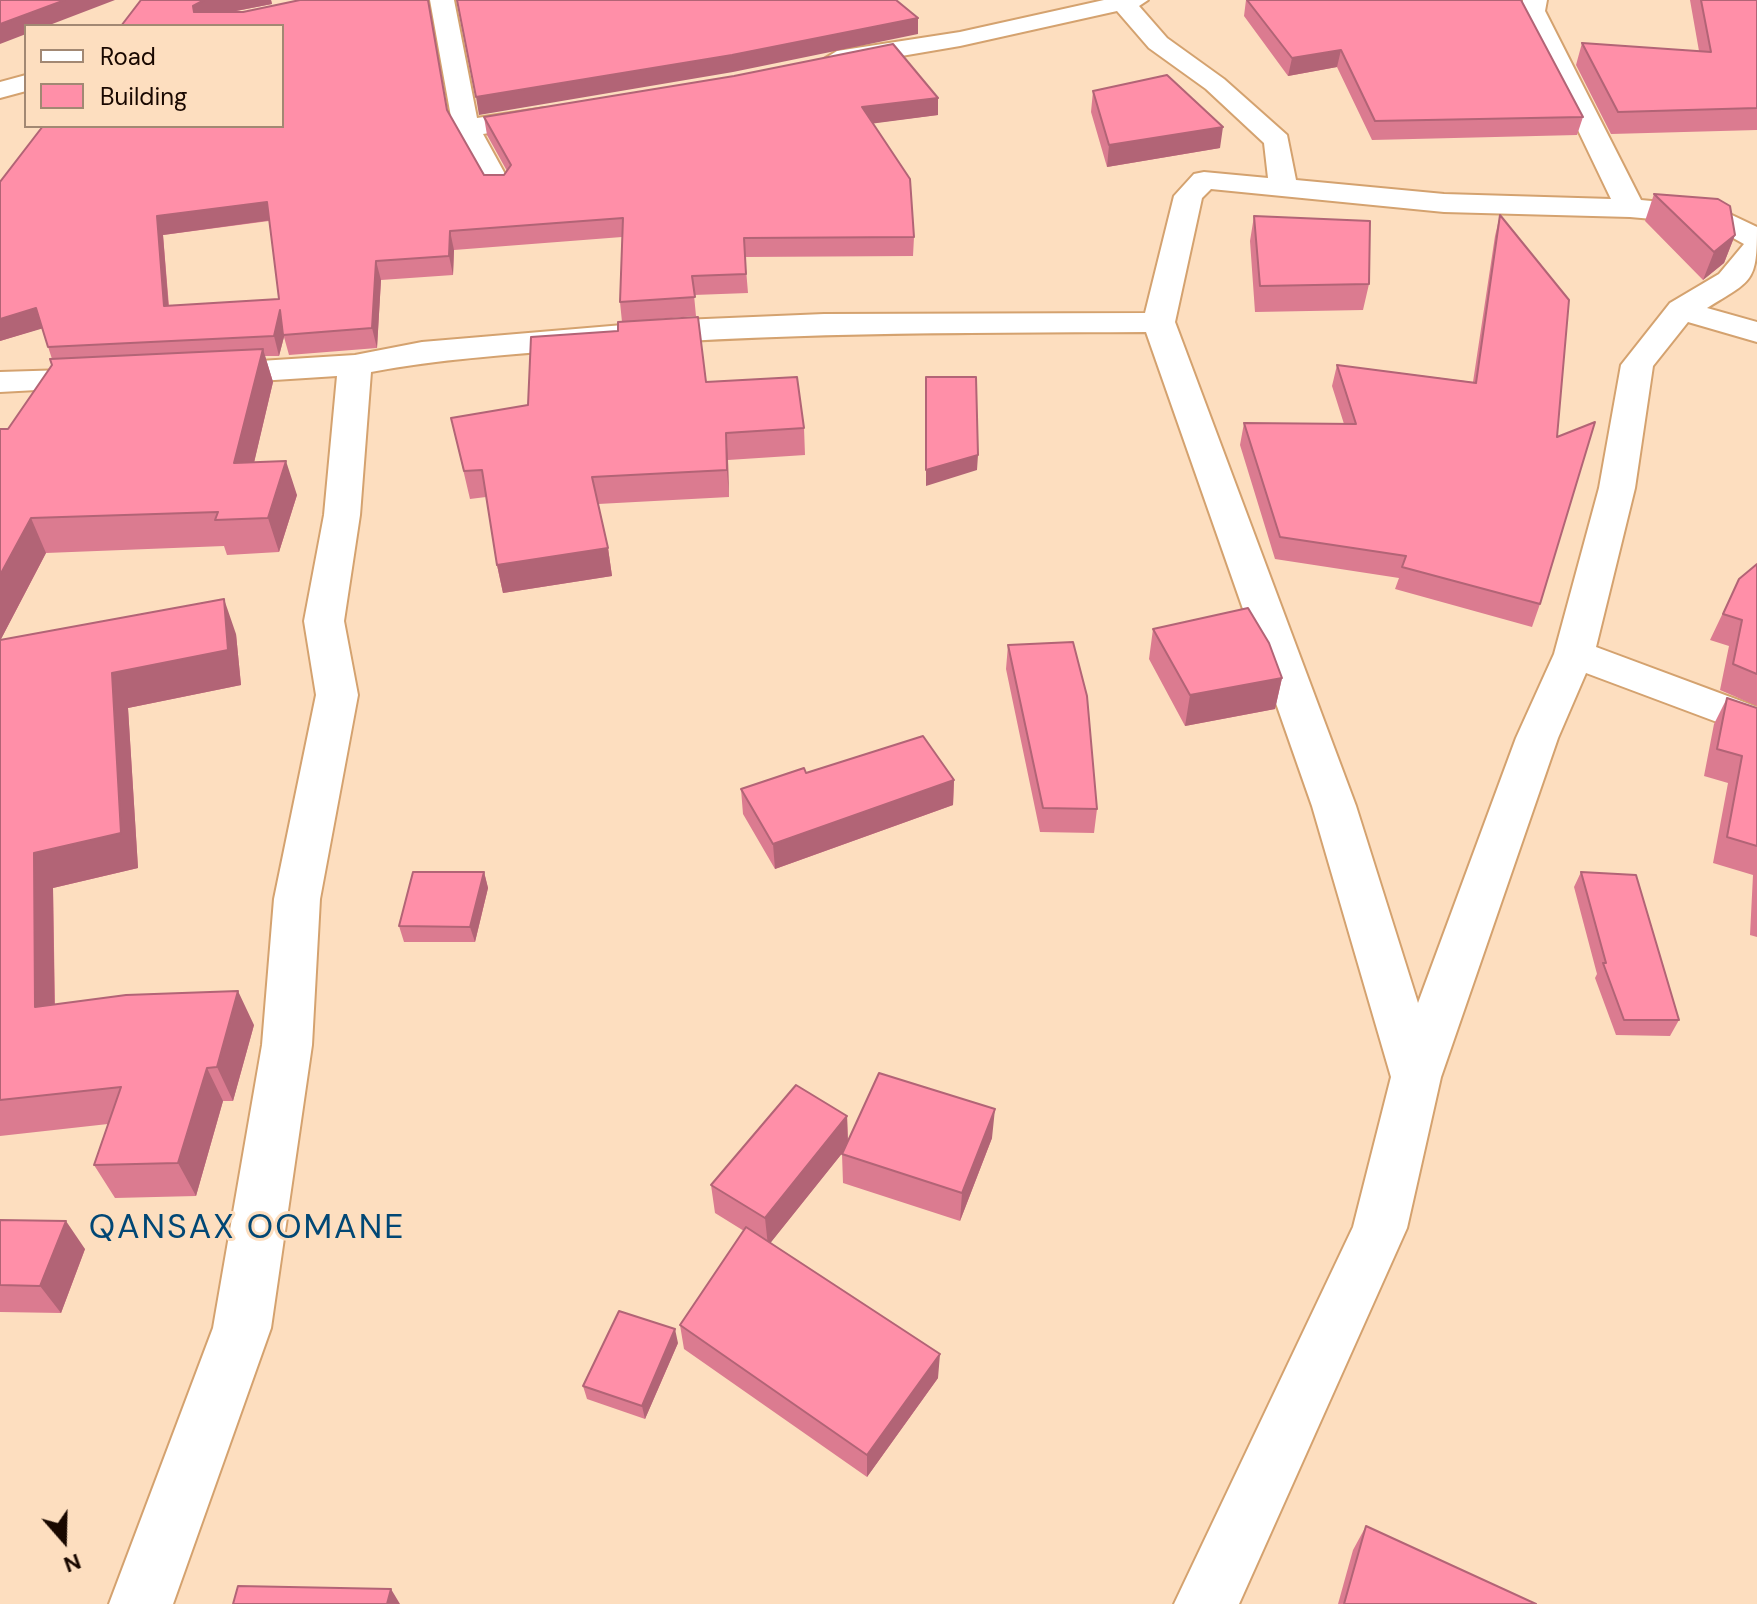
<!DOCTYPE html>
<html>
<head>
<meta charset="utf-8">
<style>
	body { margin:0 }
	#map { position:relative; width:1757px; height:1604px; overflow:hidden; background:#fddebf; font-family:"DM Sans",sans-serif }
	canvas { display:block }
	.legend { position:absolute; left:24px; top:24px; width:260px; height:104px; box-sizing:border-box; background:#fddebf; border:2px solid #a28873; margin:0; padding:10px 14px; list-style:none; font-size:24px; color:#190800 }
	.legend li { display:flex; align-items:center; gap:16px; height:40px }
	.legend b { width:40px; border:2px solid #a28873 }
	.north { position:absolute; left:24px; top:1500px; width:80px; height:80px; -webkit-text-stroke:6px #fddebf; paint-order:stroke; rotate:160deg; font-size:22px; font-weight:700; line-height:32px; text-align:center; color:#190800 }
	.north::after { content:''; display:block; margin:auto; width:28px; height:36px; background:#190800; clip-path:polygon(50% 0,100% 100%,50% 72%,0 100%) }
</style>
</head>
<body>
<div id="map">
<canvas width="1757" height="1604"></canvas>
<ul class="legend">
<li><b style="height:10px;background:#fff"></b>Road</li>
<li><b style="height:22px;background:#ff8fa8"></b>Building</li>
</ul>
<div class="north">N</div>
</div>
<script>
const ctx = document.querySelector('canvas').getContext('2d');
ctx.lineJoin = 'round';
function trace(path, color, width, dash) { ctx.strokeStyle = color; ctx.lineWidth = width; ctx.lineCap = dash ? 'butt' : 'round'; ctx.setLineDash(dash || []); ctx.stroke(path); }
function fill(path, color) { ctx.fillStyle = color; ctx.fill(path, 'evenodd'); }
function write(font, color, halo, rows, align = 'center') {
  ctx.font = font + ' "DM Sans",sans-serif'; ctx.lineWidth = 6; ctx.setLineDash([]); ctx.textBaseline = 'middle'; ctx.strokeStyle = halo; ctx.fillStyle = color; for (const [text, x, y, turn = 0] of rows) {
    ctx.save(); ctx.translate(x, y); ctx.rotate((+turn || 0) * Math.PI / 180); ctx.textAlign = isNaN(turn) ? turn : align; if (halo) ctx.strokeText(text, 0, 0); ctx.fillText(text, 0, 0); ctx.restore();
  }
}
const minor = new Path2D(`
	M430,0h24l23,118 68,-10 9,2 4,6 -4,6 -9,2 -62,10 28,51 -4,6h-20l-34,-63z
	M1104,0h44l-9,6 28,32 57,41 63,56 9,45 148,14 167,5 -90,-188 2,-11h24l-2,11 96,189 74,7 42,20c0,55 -4,53 -50,81l50,14v20l-69,-20 -35,44 -18,122 -39,159 161,60v30l-171,-64 -28,65 -117,339 -34,151 -168,376h-65l179,-377 38,-150 -79,-271 -166,-474c-190,1 -380,0 -570,17 -69,6 -137,10 -205,23l-11,143 -16,106 14,74 -38,204 -8,146 -41,283 -98,276h-64l104,-276 49,-283 12,-146 42,-204 -12,-74 20,-106 13,-139 -125,8 -12,-3 -5,-7 5,-7 12,-3 143,-9 67,-13 260,-22 142,-6 321,-1 29,-117 20,-22 10,-2 64,6 -4,-35 -58,-54 -57,-41 -32,-37 -157,35 -123,21 -13,-8 13,-8 123,-19zM1211,189l233,23 186,5 78,7 36,20 -25,30 -49,29 -49,62 -22,123 -45,166 -38,84 -98,265 -62,-197 -181,-484 27,-124z
	M26,75v16l-26,7v-16z
	M99,369l12,3 5,7 -5,7 -111,6v-20z`);
trace(minor, '#d4a26f', 4);
fill(minor, '#fff');
fill(new Path2D(`
	M141,0h130l1,4 -41,8 216,99 37,64h20l3,-4 -20,-36 -3,-18 454,-19v17l-65,8 41,114 -1,19 -168,1 3,36 -54,2 2,21 -49,4 59,62 98,46 1,27 -77,5 1,37 -131,7 10,44 4,28 -109,17 -6,-28 -11,-68 -16,2 -19,-81 77,-13 90,-74 4,-9 -2,-20 2,-65 -168,13 -1,25 -72,5 -4,68 -88,7 -5,-18 -5,19h-14l8,26 -19,80 43,33 -18,57 -52,3 -3,-9 -178,7 -45,86 235,-5 5,51 -113,23 10,160 -85,20 2,116 199,21 -21,76h-10l-27,95 -81,2 -21,-33 14,-41 -108,12v-707h8l44,-64v-6l-10,-31 -42,13v-159zM269,221l10,78 -110,7 -6,-71z
	M1246,0h275l62,117 -6,18 -205,5 -35,-73 -49,9 -44,-60z
	M1690,0h67v130l-146,4 -35,-69 6,-22 117,8z
	M1093,91l127,57 -113,19 -16,-55z
	M1654,194l81,41 -11,28 -21,17 -58,-59z
	M1500,215l40,389 -8,23 -137,-38 4,-11 -124,-19 -35,-114 4,-22 100,1 -12,-38 5,-21 136,17 22,-146z
	M1254,216l115,68 -6,26 -108,2 -5,-71z
	M1757,564v142l-37,-16 9,-44 -19,-6 29,-61z
	M1153,629l129,49 -7,31 -90,17 -36,-67z
	M1008,645l89,164 -3,24 -54,-1 -34,-163z
	M1727,698l30,10v229l-7,-2 3,-60 -40,-12 15,-80 -24,-7 10,-52z
	M954,780l-1,25 -178,64 -32,-55 -2,-25z
	M484,872l4,16 -13,54h-71l-5,-16z
	M1581,872l98,148 -9,16 -54,-1 -21,-57 2,-4 -23,-87z
	M847,1116l1,25 144,-3 -32,83 -117,-38 -1,-29 1,-2 -73,91 168,135 -71,99 -183,-128 -4,-24 64,-94 -29,-18 -4,-28z
	M0,1220l85,29 -24,64 -61,-1z
	M678,1343l-33,76 -58,-20 -4,-13z
	M1366,1526l170,78h-198l15,-54z`), '#db7b90');
fill(new Path2D(`
	M65,0h50l-68,26h-21v8l-26,10v-20z
	M204,0h67l1,4 -62,12 -13,7 -4,-17z
	M918,18v16l-185,38 -254,43 -3,-18z
	M1341,50l-4,17 -49,9 4,-18z
	M938,98v17l-76,10v-18z
	M1223,127l-3,21 -113,19 2,-22z
	M267,202l5,18 -109,15 7,90 -6,-19 -7,-90z
	M450,231l4,19 -1,25 -4,-19z
	M1735,235l-11,28 -21,17 11,-28z
	M376,261l5,19 -4,68 -5,-20z
	M36,308l8,20 -44,13v-22z
	M280,310l6,19 -7,27 -5,-20z
	M263,349l10,33 -27,115 -12,-34z
	M726,433l2,27 1,37 -2,-27z
	M978,455l-1,15 -51,16v-16z
	M286,461l11,34 -18,57 -11,-34z
	M31,518l15,35 -46,88v-66z
	M608,548l4,28 -109,17 -6,-28z
	M224,599l12,35 5,51 -113,23 10,160 -85,20 2,153 -20,-34 -1,-154 78,-180z
	M1282,678l-7,31 -90,17 5,-31z
	M954,780l-1,25 -178,64 -2,-25z
	M484,872l4,16 -13,54 -5,-15z
	M238,991l16,34 -21,76 -16,-34z
	M207,1068l16,33 -27,95 -18,-33z
	M995,1109l-3,29 -32,83 2,-28z
	M847,1116l1,30 -80,100 -3,-28z
	M66,1221l19,28 -24,64 -21,-27z
	M675,1329l3,14 -33,76 -3,-13z
	M940,1354l-2,24 -71,99v-22z
	M391,1589l9,15h-13z`), '#b26476');
const building = new Path2D(`
	M0,0h65l-65,24z
	M141,0h63l-11,6 1,6h49l57,-12h128l19,110 37,65h20l7,-10 -27,-48 250,-41 159,-32 45,54 -76,9 48,72 4,58 -170,1 2,36 -54,2 3,21 -75,5 3,-84 -173,13 -1,25 -73,5 -4,67 -89,7 -3,-25 -6,26 -226,11 -12,-39 -36,11v-137l43,-56h239v-100h-161zM267,202l12,97 -115,7 -7,-90z
	M457,0h439l22,18 -186,37 -256,42z
	M1247,0h274l62,117 -208,4 -34,-71 -49,8z
	M1701,0h56v108l-139,4 -36,-69 129,9z
	M1167,75l56,52 -114,18 -16,-54z
	M1654,194l64,5 12,7 5,29 -21,17z
	M1500,215l69,85 -12,137 38,-15 -55,182 -138,-37 4,-11 -126,-19 -36,-114 112,1 -19,-59 139,18z
	M1254,216l116,5 -1,63 -109,2z
	M698,317l8,65 91,-5 7,51 -78,5 1,37 -135,7 16,71 -111,17 -15,-95 -18,1 -13,-53 77,-13 3,-68 87,-6v-9z
	M263,349l-29,114 52,-2 -18,57 -53,2 3,-8 -187,6 -31,57v-146h8l44,-64 -2,-6z
	M926,377h50l2,78 -52,15z
	M1757,564v110l-24,-10 9,-44 -19,-6 16,-35z
	M224,599l4,51 -116,23 9,160 -87,20 1,154 91,-12 112,-4 -21,76 -10,1 -29,95 -84,2 27,-78 -121,13v-460z
	M1248,608l21,35 13,35 -92,17 -37,-66z
	M1073,642l14,54 10,113 -54,-1 -35,-163z
	M1727,698l30,10v138l-30,-9 15,-81 -25,-7z
	M923,736l31,44 -181,64 -32,-55 63,-21 2,5z
	M413,872h71l-14,55 -71,-1z
	M1581,872l55,3 43,145h-55l-21,-57h3z
	M879,1073l116,36 -33,84 -120,-39z
	M796,1085l51,31 -82,102 -54,-33z
	M0,1220l66,1 -26,65 -40,-1z
	M746,1227l194,127 -73,101 -187,-130z
	M619,1311l56,18 -33,77 -59,-20z
	M1366,1526l170,78h-192z
	M238,1586l153,3 -4,15h-154z`);
fill(building, '#ff8fa8');
trace(building, '#b26476', 2);
ctx.letterSpacing = '2px';
write('34px', '#014775', '#fddebf', [
	["QANSAX OOMANE",247,1229]
]);
ctx.letterSpacing = '0px';
</script>
</body>
</html>
